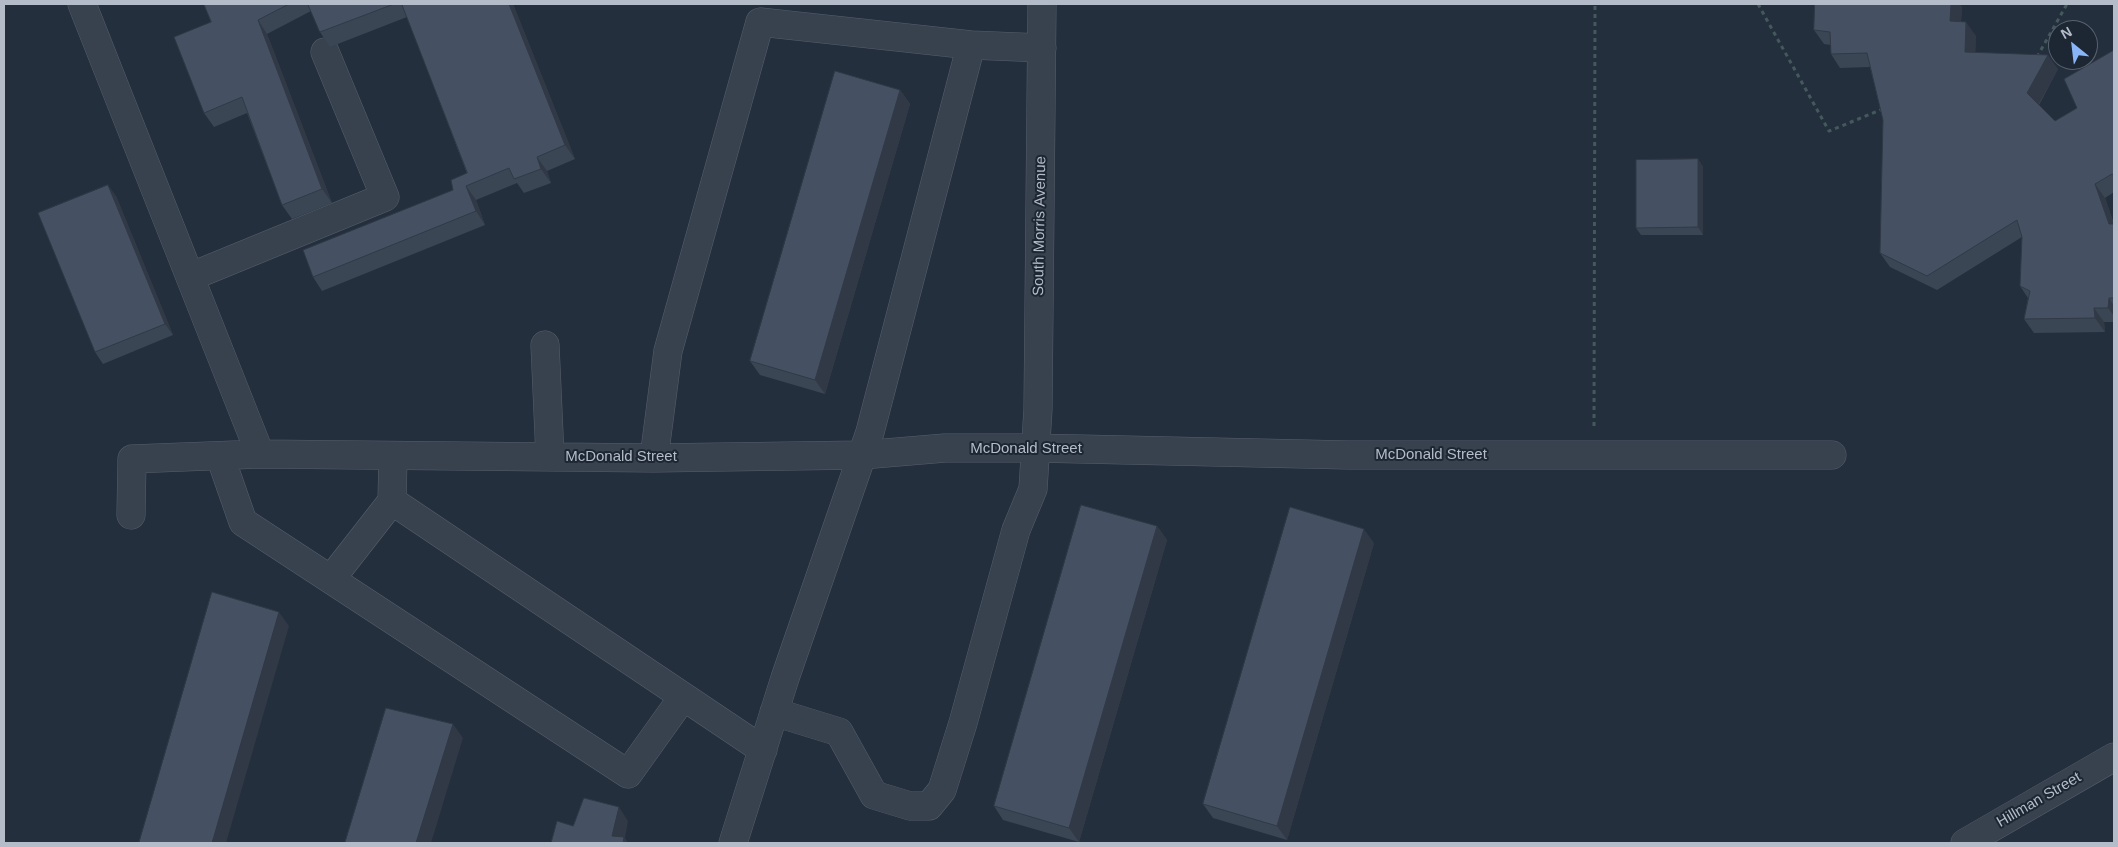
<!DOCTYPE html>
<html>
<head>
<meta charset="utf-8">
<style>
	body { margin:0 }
	#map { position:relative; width:2118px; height:847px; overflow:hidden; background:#242f3e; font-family:Arial,sans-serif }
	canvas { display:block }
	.frame { position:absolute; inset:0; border:5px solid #b4bcc9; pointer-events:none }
	.north { position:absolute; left:2048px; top:20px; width:50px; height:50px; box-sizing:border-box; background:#1d2633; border:1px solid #59626f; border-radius:50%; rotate:331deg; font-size:14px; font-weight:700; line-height:20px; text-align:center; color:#b4bcc9 }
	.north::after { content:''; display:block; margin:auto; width:18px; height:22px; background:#8ab4f8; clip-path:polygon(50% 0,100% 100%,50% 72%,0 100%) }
</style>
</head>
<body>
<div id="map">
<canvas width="2118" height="847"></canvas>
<div class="frame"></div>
<div class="north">N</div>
</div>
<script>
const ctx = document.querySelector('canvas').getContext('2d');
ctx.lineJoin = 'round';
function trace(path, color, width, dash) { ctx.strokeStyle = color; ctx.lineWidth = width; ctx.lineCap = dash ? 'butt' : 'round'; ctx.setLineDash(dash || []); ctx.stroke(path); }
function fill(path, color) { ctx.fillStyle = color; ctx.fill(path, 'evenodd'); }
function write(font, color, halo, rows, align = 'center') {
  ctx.font = font + ' Arial,sans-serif'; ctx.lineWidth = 4; ctx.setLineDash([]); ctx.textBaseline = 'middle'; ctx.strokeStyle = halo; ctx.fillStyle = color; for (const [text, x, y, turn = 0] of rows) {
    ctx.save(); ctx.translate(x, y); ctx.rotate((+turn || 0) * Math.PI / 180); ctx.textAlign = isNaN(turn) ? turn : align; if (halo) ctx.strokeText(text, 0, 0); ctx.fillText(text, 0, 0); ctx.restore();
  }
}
const minor = new Path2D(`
	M82,4l178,450
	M190,277l195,-80 -60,-145
	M545,345l5,112
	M220,456l23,66 385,252 55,-77
	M654,458l14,-107 92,-329 211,23 71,3
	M392,501l371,249
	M131,515l1,-56 128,-5 394,4 208,-3 83,-7h91l312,7h484
	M331,579l61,-78 1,-45
	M774,712l65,20 35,63 36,11h19l13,-16 21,-67 53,-193 17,-41 5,-80 4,-405
	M733,843l52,-165 85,-246 101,-387
	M1965,843l149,-86`);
trace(minor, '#565f6c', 29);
trace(new Path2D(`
	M1758,4l71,127 54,-22
	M2037,57l30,-53
	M1594,426l1,-422`), '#44595c', 3, [4, 4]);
trace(minor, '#38414e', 28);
fill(new Path2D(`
	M204,4h309l62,155 -28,12 4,12 -27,10 -7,-10 -41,17 9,25 -163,66 -9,-14 140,-87 14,-17 -60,-156 -77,30 -10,-15 -9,-21 -44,23 65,169 -40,16 -10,-14 -35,-92 -33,14 -10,-14 7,-91z
	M1815,4h144l3,3 -1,14 15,15 -1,16 83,17 -19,36 16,16 22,-13 37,-58v142l-9,6 9,26v98h-10l1,10 -71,1 -10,-14 4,-21 -8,-12 2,-49 -85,53 -47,-23 -10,-14 3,-133 -13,-53 -30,1 -9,-14v-9l-7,-1 -10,-14z
	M900,90l10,14 -85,290 -65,-19 -10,-14z
	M1698,159l5,8v68h-62l-5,-7z
	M116,196l57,139 -70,29 -8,-12z
	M1157,526l10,14 -88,302 -76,-22 -9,-14z
	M1374,543l-87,297 -74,-22 -10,-14z`), '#3b4654');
fill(new Path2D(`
	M509,4h4l62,155 -10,-14z
	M1951,4h8l3,3 -2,28 -10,-14z
	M258,20l9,14 65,169 -10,-14z
	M1966,22l10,14 -1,30 -10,-14z
	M2048,55l10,14 -21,38 -10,-14z
	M900,90l10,14 -85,290 -10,-14z
	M537,157l10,14 4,12 -10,-14z
	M1698,159l5,8v68l-5,-8z
	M2095,184l10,14 9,27 -5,-1z
	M108,185l8,11 57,139 -8,-11z
	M466,186l10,14 9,25 -9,-14z
	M2109,298l5,8v10l-6,-8z
	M2094,308l10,14 1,10 -10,-14z
	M1157,526l10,14 -88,302 -10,-14z
	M1364,529l10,14 -87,297 -10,-14z
	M279,612l10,14 -63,217h-14z
	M453,724l10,14 -32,105h-15z
	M619,807l9,14 -3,17 3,5h-10l-6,-7z`), '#303945');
const building = new Path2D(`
	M204,4h85l-31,16 64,169 -40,16 -40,-108 -38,16 -30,-76 37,-15z
	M308,4h86l-74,28z
	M402,4h107l56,141 -28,12 4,12 -27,10 -5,-11 -43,18 10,25 -163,66 -10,-27 150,-60 -2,-10 16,-7z
	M1815,4h136l-1,17 16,1 -1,30 83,3 -21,38 28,28 22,-13 -13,-29 50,-29v125l-2,-1 -17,10 14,40h5v74h-5l-1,10h-14l1,10 -71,1 6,-28 -10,-5 2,-49 -5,-17 -90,56 -47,-23 3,-133 -16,-67 -36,1 -1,-22 -16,-2z
	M835,71l65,19 -85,290 -65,-19z
	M1698,159v68l-62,1v-68z
	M108,185l57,139 -70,28 -57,-139z
	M1081,505l76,21 -88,302 -75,-22z
	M1290,507l74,22 -87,297 -74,-22z
	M212,592l67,20 -67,231h-73z
	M386,708l67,16 -37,119h-71z
	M584,798l35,9 -7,29 12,1 -1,6h-72l6,-22 16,5z`);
fill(building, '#455162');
trace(building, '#303945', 1);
write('15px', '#b4bcc9', '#1d2633', [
	["South Morris Avenue",1040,226,-89],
	["McDonald Street",1026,449],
	["McDonald Street",1431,455],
	["McDonald Street",621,457],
	["Hillman Street",2039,800,-30]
]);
</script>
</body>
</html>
